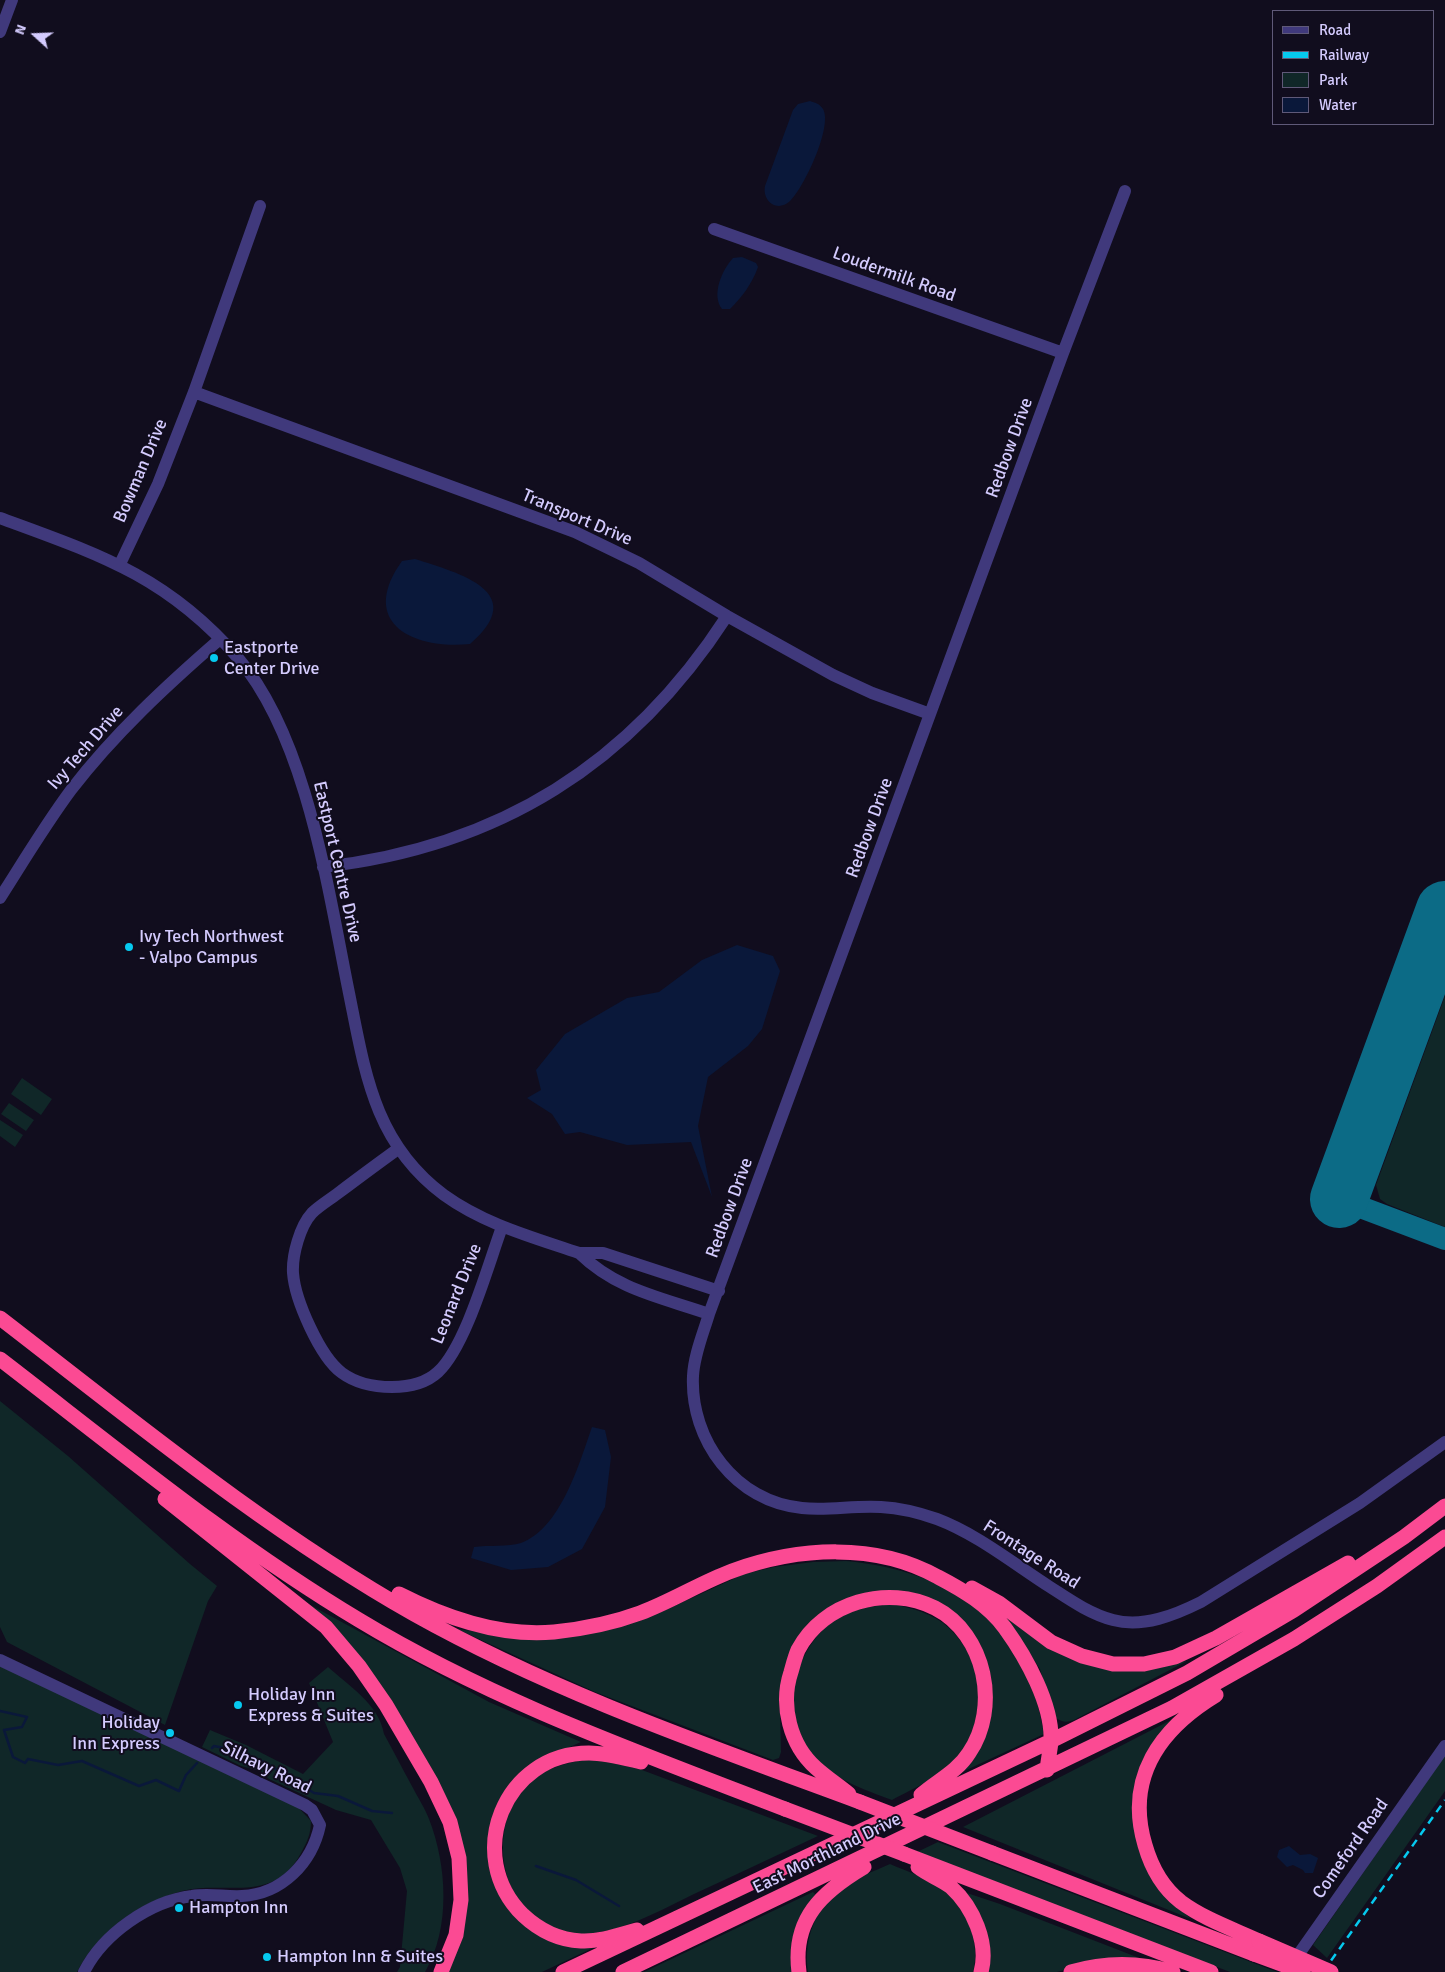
<!DOCTYPE html>
<html>
<head>
<meta charset="utf-8">
<style>
	body { margin:0 }
	#map { position:relative; width:1445px; height:1972px; overflow:hidden; background:#110d1e; font-family:Signika,sans-serif }
	canvas { display:block }
	.legend { position:absolute; left:1272px; top:10px; width:162px; height:115px; box-sizing:border-box; background:#110d1e; border:1px solid #5f5978; margin:0; padding:6px 9px; list-style:none; font-size:15px; color:#d4cbfe }
	.legend li { display:flex; align-items:center; gap:10px; height:25px }
	.legend b { width:25px; border:1px solid #5f5978 }
	.north { position:absolute; left:10px; top:10px; width:50px; height:50px; -webkit-text-stroke:4px #110d1e; paint-order:stroke; rotate:290deg; font-size:14px; font-weight:700; line-height:20px; text-align:center; color:#d4cbfe }
	.north::after { content:''; display:block; margin:auto; width:18px; height:22px; background:#d4cbfe; clip-path:polygon(50% 0,100% 100%,50% 72%,0 100%) }
</style>
</head>
<body>
<div id="map">
<canvas width="1445" height="1972"></canvas>
<ul class="legend">
<li><b style="height:6px;background:#40397c"></b>Road</li>
<li><b style="height:6px;background:#06c9ef"></b>Railway</li>
<li><b style="height:14px;background:#102728"></b>Park</li>
<li><b style="height:14px;background:#0a183a"></b>Water</li>
</ul>
<div class="north">N</div>
</div>
<script>
const ctx = document.querySelector('canvas').getContext('2d');
ctx.lineJoin = 'round';
function fill(path, color) { ctx.fillStyle = color; ctx.fill(path, 'evenodd'); }
function trace(path, color, width, dash) { ctx.strokeStyle = color; ctx.lineWidth = width; ctx.lineCap = dash ? 'butt' : 'round'; ctx.setLineDash(dash || []); ctx.stroke(path); }
function write(font, color, halo, rows, align = 'center') {
  ctx.font = font + ' Signika,sans-serif'; ctx.lineWidth = 4; ctx.setLineDash([]); ctx.textBaseline = 'middle'; ctx.strokeStyle = halo; ctx.fillStyle = color; for (const [text, x, y, turn = 0] of rows) {
    ctx.save(); ctx.translate(x, y); ctx.rotate((+turn || 0) * Math.PI / 180); ctx.textAlign = isNaN(turn) ? turn : align; if (halo) ctx.strokeText(text, 0, 0); ctx.fillText(text, 0, 0); ctx.restore();
  }
}
fill(new Path2D(`
	M1445,996v231l-58,-23 -7,-5 -4,-14z
	M22,1078l30,21 -11,16 -30,-21z
	M9,1103l25,17 -8,11 -25,-17z
	M0,1120l23,15 -8,12 -15,-11z
	M0,1401l68,55 122,108 27,22 -9,15 -43,124 -158,-83 -7,-15z
	M846,1561c107,10 181,63 198,173l-82,38 14,-20 6,-101 -74,-57 -87,20 -41,94 1,44 -2,6 -6,2 -178,-68 -138,-63 67,9 133,-24 87,-40 30,-7 39,-5z
	M303,1601l186,101 92,40 -49,22 -41,69 27,84 77,30 -53,25h-95l18,-109 -63,-139z
	M893,1604c20,5 40,9 56,24 34,31 43,92 10,128 -18,21 -43,31 -67,44 -29,-11 -58,-20 -79,-45 -35,-40 -20,-106 22,-135 17,-12 38,-14 58,-16z
	M998,1611l51,36 101,21 37,-7 -113,59c-8,3 -12,2 -20,-3l-14,-48 -26,-40z
	M0,1666l296,139 15,16c0,13 -4,21 -10,32 -28,52 -75,27 -119,38 -44,12 -84,40 -105,81h-77z
	M328,1667c21,19 51,37 56,67 10,18 19,36 29,54 5,10 12,20 16,31 18,46 22,109 -4,153h-28l3,-5 7,-76 -7,-23 -29,-48 -35,-10 -67,-31 -9,-8 -19,-5 -39,-19 8,-17 36,15 57,29 30,-32 -24,-59z
	M1175,1718l-41,93 35,88 22,20 -228,-92z
	M1445,1755v36l-118,167 -14,-13z
	M592,1758l50,12 176,66c-41,19 -82,39 -124,58 -35,17 -69,37 -109,40 -68,6 -101,-78 -71,-131 2,-5 5,-12 9,-16 22,-20 41,-23 69,-29z
	M938,1842l339,130h-47l-313,-120z
	M890,1864c18,8 40,14 56,27 21,19 35,53 27,81h-165c-5,-34 8,-65 35,-86 13,-9 32,-15 47,-22z
	M813,1892l2,2 -23,78h-148z
	M964,1892l36,12 147,57 -60,2 -30,9h-70z`), '#102728');
fill(new Path2D(`
	M810,101c5,2 9,2 13,8 10,17 -19,79 -33,92 -13,12 -28,0 -25,-15l28,-76 5,-6z
	M742,257l14,6 2,4c-6,17 -16,30 -28,42h-8c-11,-14 0,-39 11,-51z
	M415,559c44,14 116,33 55,85 -58,6 -112,-22 -68,-83z
	M737,945l36,11 7,15 -18,58 -14,17 -40,31 -10,49 14,71 -21,-55 -64,3 -47,-13 -15,2 -13,-20 -25,-16 14,-8 -5,-20 29,-36 62,-36 32,-6 43,-32z
	M592,1427l13,3 6,27 -6,50 -23,42 -34,18 -37,3 -40,-12 3,-11c14,-2 34,0 47,-4 40,-15 58,-79 71,-116z
	M1289,1846l11,9 10,-1 8,4 -5,15h-8l-2,-3 -10,-5 -6,2 -10,-10 2,-7z`), '#0a183a');
trace(new Path2D(`
	M0,1711l27,6 -5,10 -18,3 9,27 12,6 3,-4 30,6 24,-4 57,25 17,-6 23,11 7,-16 11,-12
	M212,1748l2,-2 21,4 31,13 48,30 24,3 34,15 20,2
	M536,1866l40,14 43,26`), '#0a183a', 2.5);
trace(new Path2D(`
	M1339,1199l106,40`), '#0c6b86', 22);
trace(new Path2D(`
	M1339,1199l106,-289`), '#0c6b86', 58);
trace(new Path2D(`
	M0,32l12,-32
	M1125,191l-62,162 -354,961c-6,20 -15,41 -16,62 -3,64 43,126 109,132 26,3 53,-3 79,-1 18,1 39,6 56,12 40,15 77,45 113,68 20,13 40,27 63,33 30,8 62,-5 88,-18l159,-99 85,-61
	M714,229l349,124
	M194,392l381,140 64,31 88,53 106,59 39,18 58,21
	M0,518c98,36 167,58 238,140 69,80 90,232 111,335 16,79 25,150 95,202 40,29 88,42 135,58
	M120,564l38,-80 36,-92 66,-186
	M323,867c176,-20 308,-103 404,-251
	M0,898c23,-36 45,-73 71,-108 43,-56 96,-105 149,-151
	M398,1149c-21,15 -41,30 -61,45 -8,6 -18,12 -25,19 -12,13 -20,42 -19,60 2,27 27,84 49,100 15,11 32,14 50,14 17,0 33,-3 46,-15 28,-26 50,-107 64,-145
	M709,1314c-49,-17 -92,-24 -130,-61h24l116,38
	M0,1660l305,145 7,5 8,15c-8,38 -38,69 -78,71 -17,1 -33,-3 -50,0 -42,5 -89,38 -108,76
	M1291,1965l154,-219`), '#40397c', 12);
trace(new Path2D(`
	M0,1318c135,104 266,212 414,296 141,79 295,132 446,188
	M0,1359c117,90 232,185 359,261 134,81 281,133 426,189
	M165,1499l161,128 33,39 27,39 45,77 19,40 9,36 2,42 -5,35 -15,37
	M972,1588l27,15 52,39 31,14 31,8h31l31,-7 41,-19 132,-75
	M399,1594c47,24 101,43 155,38 29,-3 59,-9 86,-19 32,-12 60,-30 92,-42 66,-24 144,-29 206,6 25,13 50,28 67,51 21,29 48,77 46,114 -1,9 -3,19 -4,28
	M1216,1695c-56,34 -91,83 -71,150 6,21 18,43 36,57 23,17 52,27 78,39
	M849,1794c-11,-9 -23,-17 -33,-26 -26,-23 -36,-63 -25,-96 2,-7 4,-15 7,-22 25,-48 90,-66 137,-42 51,26 65,100 34,145 -12,19 -32,28 -48,42
	M992,1853l262,101
	M904,1854l307,118
	M918,1867c10,8 23,12 33,20 22,20 38,56 30,85
	M637,1930c-18,5 -38,12 -56,11 -22,-1 -42,-11 -58,-26 -60,-59 -19,-162 66,-162 17,0 35,5 52,9
	M563,1972l488,-231 136,-68 107,-63 110,-73 41,-31
	M623,1972l549,-264 122,-69 83,-53 68,-49
	M799,1972c-7,-53 23,-80 65,-105
	M1071,1972c34,-10 68,-10 102,0`), '#fb4a93', 15);
trace(new Path2D(`
	M1323,1972l122,-172`), '#06c9ef', 2.5, [8, 6]);
trace(new Path2D(`
	M860,1802l132,51
	M785,1809l119,45
	M1259,1941l72,31
	M1254,1954l49,18`), '#fb4a93', 15);
for (const [x, y, r, color] of [
	[214,658,5,"#06c9ef"],
	[129,947,5,"#06c9ef"],
	[238,1705,5,"#06c9ef"],
	[170,1733,5,"#06c9ef"],
	[179,1908,5,"#06c9ef"],
	[267,1957,5,"#06c9ef"]
]) { const dot = new Path2D(); dot.arc(x, y, r, 0, 2 * Math.PI); ctx.fillStyle = color; ctx.fill(dot); trace(dot, '#110d1e', 2); }
write('18px', '#d4cbfe', '#110d1e', [
	["Loudermilk Road",894,275,20],
	["Redbow Drive",1010,448,-70],
	["Bowman Drive",141,471,-67],
	["Transport Drive",577,518,23],
	["Ivy Tech Drive",86,748,-49],
	["Redbow Drive",870,828,-70],
	["Eastport Centre Drive",337,862,77],
	["Redbow Drive",730,1208,-70],
	["Leonard Drive",457,1294,-68],
	["Frontage Road",1031,1555,33],
	["Silhavy Road",266,1768,26],
	["Comeford Road",1351,1849,-55],
	["East Morthland Drive",827,1854,-26]
]);
write('18px', '#d4cbfe', '#110d1e', [
	["Eastporte",224,648],
	["Center Drive",224,669],
	["Ivy Tech Northwest",139,937],
	["- Valpo Campus",139,958],
	["Holiday Inn",248,1695],
	["Express & Suites",248,1716],
	["Holiday",160,1723,"right"],
	["Inn Express",160,1744,"right"],
	["Hampton Inn",189,1908],
	["Hampton Inn & Suites",277,1957]
], 'left');
</script>
</body>
</html>
